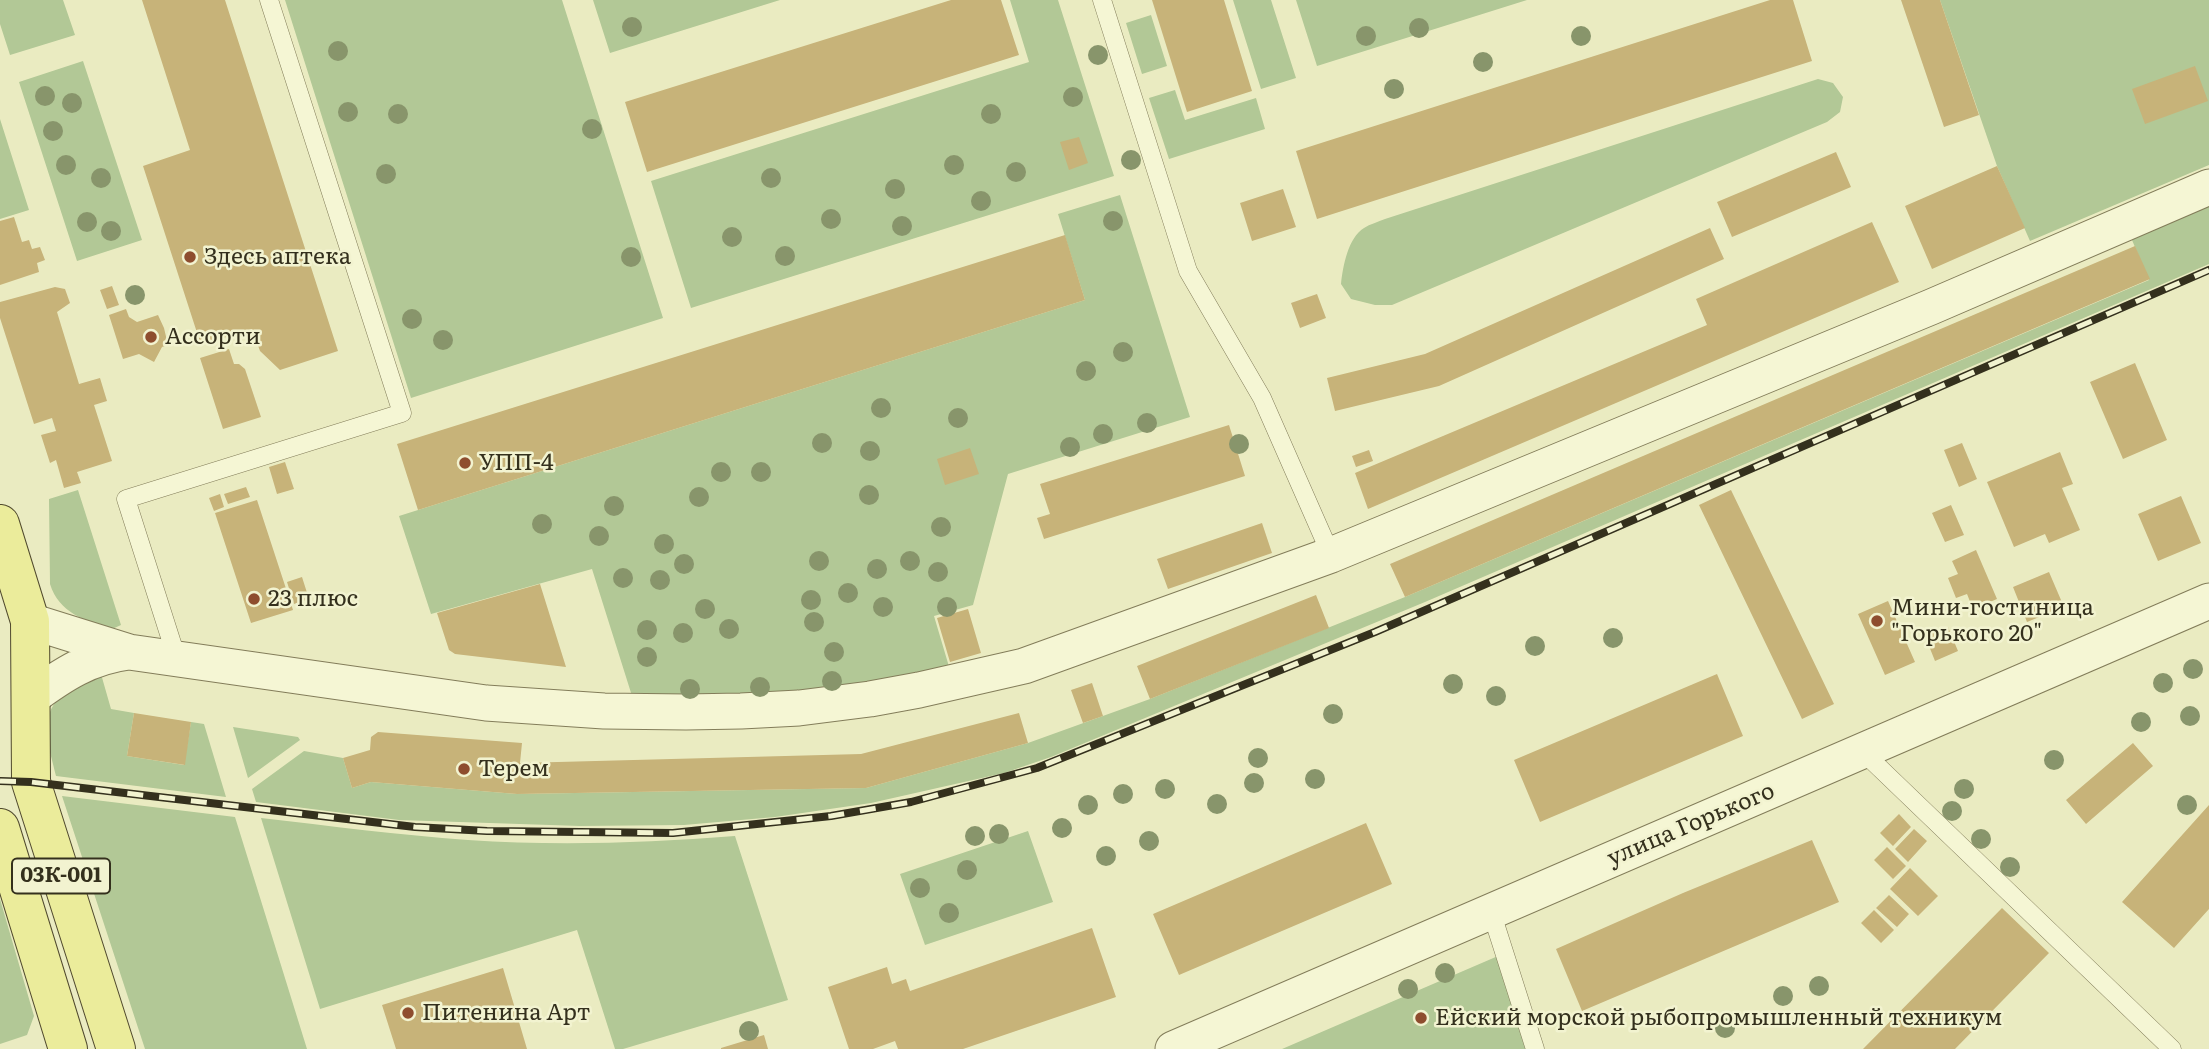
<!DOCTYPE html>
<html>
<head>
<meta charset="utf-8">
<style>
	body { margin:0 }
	canvas { display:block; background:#eaebc1 }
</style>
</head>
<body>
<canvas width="2209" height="1049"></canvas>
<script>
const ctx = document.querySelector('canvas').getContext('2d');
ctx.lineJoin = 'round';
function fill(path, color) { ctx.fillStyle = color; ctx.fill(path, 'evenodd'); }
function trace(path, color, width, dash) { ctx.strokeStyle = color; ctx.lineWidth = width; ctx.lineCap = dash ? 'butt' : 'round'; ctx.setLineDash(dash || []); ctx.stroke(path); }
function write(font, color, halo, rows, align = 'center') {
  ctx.font = font + ' Literata,serif'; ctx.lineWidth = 5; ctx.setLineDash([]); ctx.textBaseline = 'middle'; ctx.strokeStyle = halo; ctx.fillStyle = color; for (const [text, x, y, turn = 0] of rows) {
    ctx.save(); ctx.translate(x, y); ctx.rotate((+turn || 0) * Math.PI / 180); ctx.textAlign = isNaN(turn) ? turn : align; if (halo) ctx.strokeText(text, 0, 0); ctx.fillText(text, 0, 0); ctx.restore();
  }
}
fill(new Path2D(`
	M0,0h63l12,35 -65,20 -10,-31z
	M285,0h277l101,318 -252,80z
	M593,0h187l-170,53z
	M1010,0h48l56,176 -423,132 -40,-127 378,-119z
	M1233,0h38l25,78 -35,11z
	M1296,0h231l-210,66z
	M1940,0h269v165l-179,76 -33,-75z
	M1151,15l16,51 -25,8 -16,-51z
	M83,61l59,179 -65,21 -58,-179z
	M1818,79l15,4 10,14 -3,15 -13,10 -435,183h-17l-24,-6 -10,-15c2,-18 7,-46 23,-56 6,-4 14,-6 21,-9z
	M1175,90l10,30 71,-22 9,31 -96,30 -20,-61z
	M0,119l29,91 -29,9z
	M1120,195l70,222 -182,57 -35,131 -39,11 16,54 -147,22 -171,4 -40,-127 -161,45 -32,-98 686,-216 -27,-86z
	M2209,198v66l-784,338 -374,155 -47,16 -133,30 -96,14 -91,8 -104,1 -181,-6 -143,-18 -4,-13 52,-38 39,7 9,30 19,-6 146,12 349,-6 162,-45 122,-44 255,-102 744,-317 -20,-47z
	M78,490l43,135 -11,5c-25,-10 -51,-17 -60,-46l-1,-85z
	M101,674l10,35 23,4 -7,43 57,9 7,-43 13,2 22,73 -170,-21c-6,-27 -19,-58 5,-80 10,-10 28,-16 40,-22z
	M233,727l65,10 2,3 -52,38z
	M62,796l173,21 72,232h-162z
	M261,818c69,8 138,17 207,22 89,6 178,3 267,-4l53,164 -165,49h-8l-38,-119 -257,79z
	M1028,831l25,71 -128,43 -25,-71z
	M0,899l34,117 -7,19 -27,9z
	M1498,956l29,93h-245z`), '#b2c896');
fill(new Path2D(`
	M142,0h83l113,351 -58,19 -20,-19 -8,-22 -51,16 -58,-179 47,-16z
	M951,0h50l18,55 -372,117 -22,-70z
	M1152,0h72l28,91 -65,21z
	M1770,0h23l19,61 -495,158 -21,-68z
	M1901,0h39l39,115 -35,12z
	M2195,66l13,35 -63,23 -13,-35z
	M1079,137l9,26 -19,7 -9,-28z
	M1836,152l15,35 -119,50 -15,-35z
	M1997,166l28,62 -93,41 -27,-63z
	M1283,189l13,38 -44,14 -12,-38z
	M14,217l8,25 7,-2 3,9 8,-2 5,13 -8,3 2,9 -39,13v-64z
	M1872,222l27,60 -531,227 -13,-36 352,-148 -11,-26z
	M1710,228l14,31 -285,127 -104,25 -8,-33 98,-24z
	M1065,235l20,65 -667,210 -21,-66z
	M2135,246l15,33 -745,318 -15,-33z
	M112,286l7,19 -12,4 -7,-19z
	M55,287l10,2 5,14 -13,9 22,72 21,-6 7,23 -13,4 18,56 -35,11 4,11 -17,5 -8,-28 -6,3 -9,-28 15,-4 -4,-13 -18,6 -34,-106v-16z
	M1317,294l9,24 -26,10 -9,-25z
	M126,309l3,8 8,5 21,-7 6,13 4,17 -6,2 -8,15 -15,-8 -16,5 -14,-44z
	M229,349l5,15h5l6,5 16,48 -38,12 -23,-71z
	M2135,363l32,77 -44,19 -33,-77z
	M1229,425l16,51 -201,63 -7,-21 13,-4 -10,-30z
	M1962,443l15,36 -18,8 -15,-37z
	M970,448l9,26 -34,11 -8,-26z
	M1369,450l4,11 -17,6 -4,-11z
	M2060,452l13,32 -11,4 18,42 -31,13 -4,-9 -31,13 -27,-65z
	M285,462l9,27 -17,5 -8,-27z
	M246,487l4,10 -22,7 -4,-10z
	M1731,490l103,214 -32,15 -103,-214z
	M220,494l4,13 -10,4 -5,-13z
	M2181,496l20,47 -43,18 -20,-47z
	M257,500l36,110 -42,13 -36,-110z
	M1951,505l13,30 -19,7 -13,-29z
	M1262,523l10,30 -104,36 -11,-30z
	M1976,550l21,49 -24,10 -6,-15 -11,4 -8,-20 10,-4 -6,-13z
	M2049,572l15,35 -37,15 -14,-35z
	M302,577l7,22 -15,5 -7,-22z
	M540,584l26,83 -111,-13 -6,-4 -12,-37z
	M1316,595l13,33 -179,71 -13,-33z
	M1888,601l27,61 -30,13 -27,-61z
	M968,609l13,44 -31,9 -13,-44z
	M1948,627l10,24 -23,10 -10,-25z
	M1717,674l26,62 -203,86 -26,-62z
	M1092,683l11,33 -20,7 -12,-33z
	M134,713l57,9 -6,43 -58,-9z
	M1019,713l9,30 -162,45 -349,6 -146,-12 -19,6 -9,-30 27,-8 1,-13 7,-5 144,11 -2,20 341,-9z
	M2133,743l20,23 -67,58 -20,-24z
	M2209,805v104l-35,39 -52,-46z
	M1899,814l12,13 -18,19 -13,-13z
	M1366,823l26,61 -213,91 -26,-61z
	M1914,829l13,12 -19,21 -13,-13z
	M1812,840l27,62 -257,109 -26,-62 127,-56z
	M1887,847l19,19 -13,13 -19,-19z
	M1910,868l28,28 -20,20 -28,-27z
	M1889,895l20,19 -12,13 -21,-19z
	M2002,908l47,45 -94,96h-92z
	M1874,910l20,20 -13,13 -20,-20z
	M1092,928l24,69 -153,52h-65l-3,-8 -22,8h-24l-21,-62 59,-20 5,17 14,-5 4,12z
	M503,968l24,81h-131l-14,-44z
	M764,1035l4,14h-47v-1z`), '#c7b379');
const lane = new Path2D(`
	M1102,0l86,271 74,127 69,157
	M177,659l-51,-160 276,-86 -133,-413
	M1862,751l310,298
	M1491,911l44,138`);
const street = new Path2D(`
	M30,621l99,31 357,51 118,8 82,1 55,-1 58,-3 71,-9 49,-9 105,-24 307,-111 600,-248 278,-120
	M31,698c31,-23 58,-41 98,-46
	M1173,1049l1036,-448`);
const primary = new Path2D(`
	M0,524l30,97 1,161 85,267
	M0,828l68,221`);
trace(lane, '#837d5a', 19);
trace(street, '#837d5a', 37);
trace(primary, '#514a2e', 40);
trace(lane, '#f5f6d4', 18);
trace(street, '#f5f6d4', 35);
trace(primary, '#ebec9b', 38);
const rail = new Path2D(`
	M0,781l31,1 384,45 72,4 186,2 158,-17 80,-14 126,-34 338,-136 834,-362`);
trace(rail, '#34301d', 8);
trace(rail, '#f2f3d0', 5, [16]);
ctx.fillStyle = '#88956b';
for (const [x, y] of [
	[632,27],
	[1419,28],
	[1366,36],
	[1581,36],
	[338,51],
	[1098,55],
	[1483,62],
	[1394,89],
	[45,96],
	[1073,97],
	[72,103],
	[348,112],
	[398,114],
	[991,114],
	[592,129],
	[53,131],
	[1131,160],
	[66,165],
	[954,165],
	[1016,172],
	[386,174],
	[101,178],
	[771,178],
	[895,189],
	[981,201],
	[831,219],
	[1113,221],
	[87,222],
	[902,226],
	[111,231],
	[732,237],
	[785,256],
	[631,257],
	[135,295],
	[412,319],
	[443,340],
	[1123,352],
	[1086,371],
	[881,408],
	[958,418],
	[1147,423],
	[1103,434],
	[822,443],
	[1239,444],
	[1070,447],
	[870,451],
	[721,472],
	[761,472],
	[869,495],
	[699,497],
	[614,506],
	[542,524],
	[941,527],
	[599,536],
	[664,544],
	[819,561],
	[910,561],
	[684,564],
	[877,569],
	[938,572],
	[623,578],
	[660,580],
	[848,593],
	[811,600],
	[883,607],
	[947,607],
	[705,609],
	[814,622],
	[729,629],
	[647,630],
	[683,633],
	[1613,638],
	[1535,646],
	[834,652],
	[647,657],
	[2193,669],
	[832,681],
	[2163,683],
	[1453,684],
	[760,687],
	[690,689],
	[1496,696],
	[1333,714],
	[2190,716],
	[2141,722],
	[1258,758],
	[2054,760],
	[1315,779],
	[1254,783],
	[1165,789],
	[1964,789],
	[1123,794],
	[1217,804],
	[1088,805],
	[2187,805],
	[1952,811],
	[1062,828],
	[999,834],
	[975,836],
	[1981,839],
	[1149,841],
	[1106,856],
	[2010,867],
	[967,870],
	[920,888],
	[949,913],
	[1445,973],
	[1819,986],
	[1408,989],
	[1783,996],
	[1725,1028],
	[749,1031]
]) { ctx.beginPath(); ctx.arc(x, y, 10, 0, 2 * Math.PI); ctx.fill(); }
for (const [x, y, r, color] of [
	[190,257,7,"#8e4d2e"],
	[151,337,7,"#8e4d2e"],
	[465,463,7,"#8e4d2e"],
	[254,599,7,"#8e4d2e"],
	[1877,621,7,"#8e4d2e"],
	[464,769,7,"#8e4d2e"],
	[408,1013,7,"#8e4d2e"],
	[1421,1018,7,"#8e4d2e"]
]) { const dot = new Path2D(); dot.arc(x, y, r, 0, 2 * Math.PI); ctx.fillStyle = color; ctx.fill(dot); trace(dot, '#f2f3d0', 2.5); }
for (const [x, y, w] of [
	[61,876,98]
]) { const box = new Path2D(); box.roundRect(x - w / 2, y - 17.5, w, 35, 5); ctx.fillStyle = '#f2f3d0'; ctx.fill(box); trace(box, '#34301d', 2); }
write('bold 21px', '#34301d', null, [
	["03К-001",61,876]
]);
write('23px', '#34301d', '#f2f3d0', [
	["Здесь аптека",204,257],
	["Ассорти",165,337],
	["УПП-4",479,463],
	["23 плюс",268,599],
	["Мини-гостиница",1891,608],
	["\"Горького 20\"",1891,634],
	["Терем",478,769],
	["Питенина Арт",422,1013],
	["Ейский морской рыбопромышленный техникум",1435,1018]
], 'left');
write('23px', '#34301d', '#f2f3d0', [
	["улица Горького",1691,825,-23]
]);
</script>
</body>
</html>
